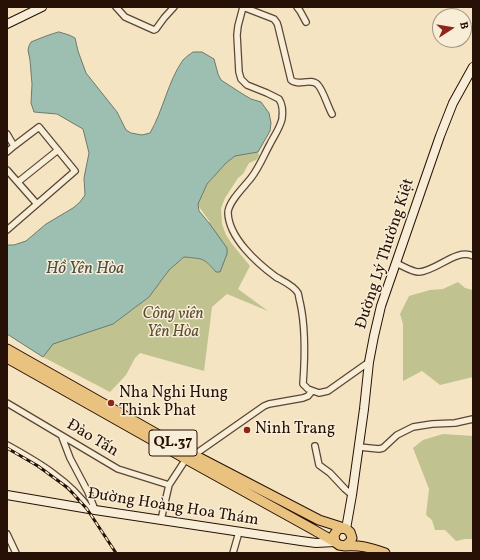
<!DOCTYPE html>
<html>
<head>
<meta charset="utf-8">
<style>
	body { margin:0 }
	#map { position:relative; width:480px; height:560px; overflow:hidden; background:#f5e4c1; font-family:Vollkorn,serif }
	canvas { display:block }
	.frame { position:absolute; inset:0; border:8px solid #271106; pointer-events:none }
	.north { position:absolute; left:432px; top:8px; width:40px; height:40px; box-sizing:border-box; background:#f8edd7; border:1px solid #a49583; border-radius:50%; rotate:78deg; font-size:11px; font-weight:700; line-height:16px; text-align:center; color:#271106 }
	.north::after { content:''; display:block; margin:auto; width:14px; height:18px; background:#8f2418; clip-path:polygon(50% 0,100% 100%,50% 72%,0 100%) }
</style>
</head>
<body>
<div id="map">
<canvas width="480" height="560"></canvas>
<div class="frame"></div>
<div class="north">B</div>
</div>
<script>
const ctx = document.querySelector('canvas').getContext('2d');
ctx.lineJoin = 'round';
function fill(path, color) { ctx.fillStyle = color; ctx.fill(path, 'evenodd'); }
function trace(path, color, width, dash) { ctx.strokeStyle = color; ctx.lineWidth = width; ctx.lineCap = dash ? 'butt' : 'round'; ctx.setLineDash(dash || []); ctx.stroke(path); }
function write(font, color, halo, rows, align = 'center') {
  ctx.font = font + ' Vollkorn,serif'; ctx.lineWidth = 3; ctx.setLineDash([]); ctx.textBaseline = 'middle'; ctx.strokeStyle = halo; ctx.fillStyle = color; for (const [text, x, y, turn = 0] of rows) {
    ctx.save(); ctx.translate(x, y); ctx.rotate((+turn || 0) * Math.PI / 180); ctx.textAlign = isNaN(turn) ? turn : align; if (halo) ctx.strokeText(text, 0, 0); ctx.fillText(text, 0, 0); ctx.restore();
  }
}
fill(new Path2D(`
	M258,152l1,4 -3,4 -7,3 -6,11 -5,4 -13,20 -4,10 1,16 4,11 6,9 18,22 -12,23 30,22 -41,-17 -15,13 -8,64 -64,-18 -5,5 -9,17 -16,17 -67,-35 9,-13 61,-20 36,-27 20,-27 15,-13c19,2 19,0 32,15l-7,-50h1l-13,-18 10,-20 19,-21 9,-7z
	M458,282l7,6 8,2v87l-33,8 -18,-14 -19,10v-57l-3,-10 9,-18 21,-6 13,-1z
	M443,434l30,2v103h-8l-9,2 -11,-11h-10l-3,-10 -6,-5 3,-26 -16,-41 10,-8z`), '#c0c290');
const water = new Path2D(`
	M59,32l10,3 6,3 3,13 8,22 31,39 9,18 5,3 11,2 8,-2c13,-22 18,-52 33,-73 3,-3 7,-6 10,-8h9l12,7 4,15 3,6 20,13 10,6 10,3 8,11 2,10 -1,8 -12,21 -23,4 -9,7 -19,21 -9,20 1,7 10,12 18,25v6l-7,18h-4c-13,-15 -13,-13 -32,-15l-15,13 -20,27 -36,27 -60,20 -10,13 -36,-23v-89h7l12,-4 20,-17 27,-16 7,-6 5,-7 -1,-17 5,-25 -6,-24 -26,-15 -23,-2 -3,-9 1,-19 -2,-24 -2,-10 1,-4 2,-4 15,-6z`);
fill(water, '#9cbfb2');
trace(water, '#6d796d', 1);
const street = new Path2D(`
	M116,7l9,10 29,13 2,-1 8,-11 10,-11
	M243,7l-5,19 -1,9 2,37 2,7 6,6 20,8 12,6c4,6 4,13 3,20 -2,9 -8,17 -12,25 -6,11 -11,24 -19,34 -7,9 -23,24 -23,35 1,25 29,50 48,64 7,4 18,9 22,16 1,3 1,6 2,9 6,26 5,55 3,82l5,5 11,4 9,-2 41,-29
	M243,7l31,12 3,4 1,3 13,54c7,7 20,-3 27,5 5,5 10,22 14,29
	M297,7l3,4 6,11
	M7,134l7,12 -7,6
	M7,170l30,34
	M18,182l40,-32
	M7,230l68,-59 -36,-44 -25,19
	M396,263c7,3 16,9 23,9 18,-1 37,-24 54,-16
	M7,403l111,66 51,16
	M62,437l8,21 18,34 7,18
	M7,445c29,16 64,36 83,65
	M315,446l4,19 11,8 15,16 7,6
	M359,447l20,2 4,-1 14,-13 16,-8 19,-3 23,-1 18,-4
	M194,455l70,-49 5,-2 34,-6 5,-2 4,-5
	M161,520l8,-35 17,-26
	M7,534l9,19
	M233,553l6,-21`);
const secondary = new Path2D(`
	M7,24l35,-17
	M7,495l88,15 206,31 15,2 19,-1
	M346,529l6,-34 12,-86 5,-47 5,-26 7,-30 59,-170 13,-33 20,-36`);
const primary = new Path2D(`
	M7,349l187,106 125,65 25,8
	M7,358l179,101 128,71 21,12 4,3 6,1 5,-4 2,-4 -2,-6 -5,-4 -7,1 -4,6 1,7
	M344,546c17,-1 24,1 41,7`);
trace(street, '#5a4635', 8);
trace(secondary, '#271106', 10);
trace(primary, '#271106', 11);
trace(street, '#f8edd7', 5.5);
trace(secondary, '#f8edd7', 8);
trace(primary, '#eac280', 9);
const rail = new Path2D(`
	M7,448l31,18 30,22 19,21 29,44`);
trace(rail, '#271106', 3);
trace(rail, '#f8edd7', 1.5, [4.5]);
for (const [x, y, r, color] of [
	[111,403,4,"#8f2418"],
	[247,430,4,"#8f2418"]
]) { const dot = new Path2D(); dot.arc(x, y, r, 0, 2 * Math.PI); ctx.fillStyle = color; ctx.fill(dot); trace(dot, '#f8edd7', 1.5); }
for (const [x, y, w] of [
	[173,443,48]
]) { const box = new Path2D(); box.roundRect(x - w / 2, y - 13, w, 26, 3); ctx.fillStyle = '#f8edd7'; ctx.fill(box); trace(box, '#271106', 1); }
write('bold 15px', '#271106', null, [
	["QL.37",173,443]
]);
write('16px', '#271106', '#f8edd7', [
	["Đường Lý Thường Kiệt",386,254,-72],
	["Đào Tấn",92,439,31],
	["Đường Hoàng Hoa Thám",173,508,9]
]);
write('italic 16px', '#5d4f36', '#f8edd7', [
	["Công viên",173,315],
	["Yên Hòa",173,333]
]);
write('16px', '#271106', '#f8edd7', [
	["Nha Nghi Hung",119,394],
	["Think Phat",119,412],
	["Ninh Trang",255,430]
], 'left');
write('italic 17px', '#504e42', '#f8edd7', [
	["Hồ Yên Hòa",85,270]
]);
</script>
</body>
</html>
